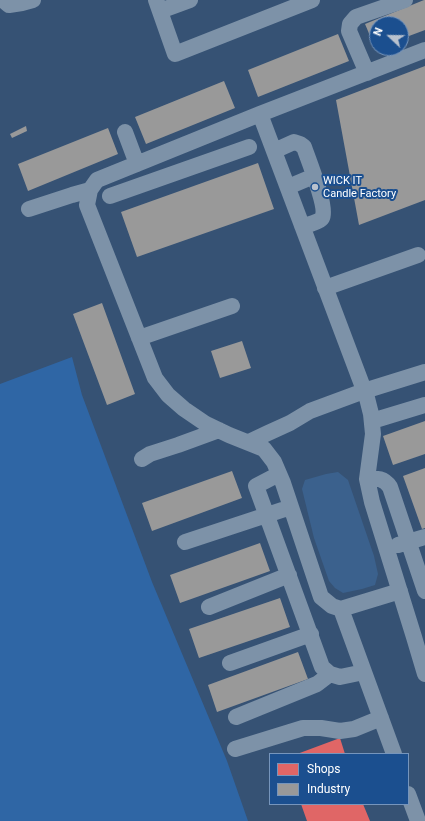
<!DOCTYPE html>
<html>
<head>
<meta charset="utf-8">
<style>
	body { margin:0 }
	#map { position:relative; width:425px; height:821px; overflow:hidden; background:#365274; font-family:Roboto,sans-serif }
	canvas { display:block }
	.legend { position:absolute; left:269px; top:753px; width:140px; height:52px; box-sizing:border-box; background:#1b4f8f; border:1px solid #7695bc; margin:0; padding:5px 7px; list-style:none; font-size:12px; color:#fff }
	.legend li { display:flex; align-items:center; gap:8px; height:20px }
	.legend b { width:20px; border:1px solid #7695bc }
	.north { position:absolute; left:369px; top:16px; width:40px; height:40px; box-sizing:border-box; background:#1b4f8f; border:1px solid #7695bc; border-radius:50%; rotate:292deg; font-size:11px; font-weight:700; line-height:16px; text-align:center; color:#fff }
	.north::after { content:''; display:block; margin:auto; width:14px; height:18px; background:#b9c2ce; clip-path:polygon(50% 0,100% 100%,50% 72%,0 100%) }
</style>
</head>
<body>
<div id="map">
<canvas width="425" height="821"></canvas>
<ul class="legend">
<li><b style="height:11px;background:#e06666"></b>Shops</li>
<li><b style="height:11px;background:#999"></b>Industry</li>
</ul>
<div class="north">N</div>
</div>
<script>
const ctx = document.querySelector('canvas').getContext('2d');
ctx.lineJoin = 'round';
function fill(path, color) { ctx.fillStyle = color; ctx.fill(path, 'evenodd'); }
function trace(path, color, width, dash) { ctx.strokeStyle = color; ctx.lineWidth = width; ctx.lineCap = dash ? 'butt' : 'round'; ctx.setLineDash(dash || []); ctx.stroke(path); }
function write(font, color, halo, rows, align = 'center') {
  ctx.font = font + ' Roboto,sans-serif'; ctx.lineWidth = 4; ctx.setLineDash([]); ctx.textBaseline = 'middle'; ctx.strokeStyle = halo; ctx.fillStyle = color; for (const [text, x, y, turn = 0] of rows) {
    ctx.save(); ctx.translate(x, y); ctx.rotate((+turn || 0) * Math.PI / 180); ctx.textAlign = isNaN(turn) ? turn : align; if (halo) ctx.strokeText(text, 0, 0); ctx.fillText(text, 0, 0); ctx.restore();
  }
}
fill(new Path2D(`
	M72,357l10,38 70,187 75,179 21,60h-248v-437z`), '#2f66a5');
fill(new Path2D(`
	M338,472l10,8 26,76 4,18 -3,11 -13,4 -19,4 -8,-5 -6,-7 -15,-43 -12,-49 3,-9 21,-6z`), '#3b618d');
fill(new Path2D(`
	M340,738l5,16h-48z
	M301,804h62l7,17h-63z`), '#e06666');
fill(new Path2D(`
	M424,0h1v30l-24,9v-15h-24v24h3l-4,2 -11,-26z
	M338,34l11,27 -91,36 -10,-27z
	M425,66v134l-66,25 -23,-125z
	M224,81l11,27 -89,36 -11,-27z
	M26,126l1,5 -15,7 -2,-4z
	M108,128l10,26 -90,37 -10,-27z
	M258,163l16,46 -137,48 -16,-45z
	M102,303l33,91 -28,11 -34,-91z
	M242,341l9,27 -31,10 -9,-27z
	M425,421v33l-32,11 -10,-29z
	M425,468v60l-3,1 -19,-53z
	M232,471l10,27 -90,33 -10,-28z
	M260,543l10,28 -90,32 -10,-28z
	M280,598l10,29 -91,31 -10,-29z
	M298,652l10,27 -91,33 -9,-27z`), '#999');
trace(new Path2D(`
	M3,0l6,5 13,-2 11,-3
	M156,0l19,54 137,-54
	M160,11l30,-11
	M367,73l-18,-42 1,-7 6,-7 49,-17
	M260,114l107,284 4,16 2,20 -6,45 5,23 42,135 11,37
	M125,132l12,32
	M274,151l20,-9 6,2 4,3c4,12 24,61 18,71 -2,4 -15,7 -20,8
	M288,187l26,-11
	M110,196l139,-49
	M29,209l43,-14 18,-5
	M325,288l93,-33
	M139,338l93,-32
	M372,421l53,-16
	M249,442l19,-9 22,-10 20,-12 54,-20 61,-19
	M142,459l8,-5 28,-9 41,-15
	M279,474l-23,12 66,181 8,7 10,3 24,-5
	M367,479c10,-1 17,-1 23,8l35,104
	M185,542l106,-35
	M398,545l27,-8
	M209,607l80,-32
	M341,609l59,-18
	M230,663l81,-29
	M236,717l81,-33 13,-10
	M235,749l68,-21h18l19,3 14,-2 27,-11
	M394,754l-53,-145 -9,-3 -11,-9 -38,-114 -9,-21 -10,-13 -35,-14 -23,-11 -22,-15 -16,-14 -13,-17 -68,-173 3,-15 7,-10 163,-66 165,-64
	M408,794l10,27`), '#7d92a8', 16);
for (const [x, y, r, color] of [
	[315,187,4,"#b9c2ce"]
]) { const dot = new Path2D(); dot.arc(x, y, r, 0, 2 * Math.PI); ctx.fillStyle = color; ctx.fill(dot); trace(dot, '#1b4f8f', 1.5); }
write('11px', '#fff', '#1b4f8f', [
	["WICK IT",323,181],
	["Candle Factory",323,194]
], 'left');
</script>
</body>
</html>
